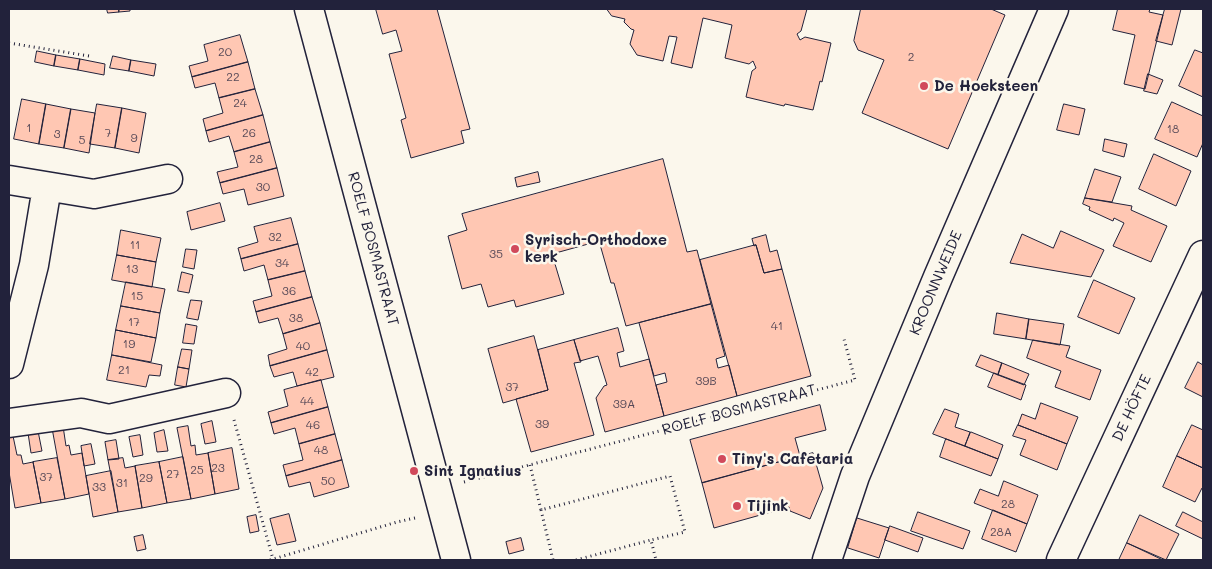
<!DOCTYPE html>
<html>
<head>
<meta charset="utf-8">
<style>
	body { margin:0 }
	#map { position:relative; width:1212px; height:569px; overflow:hidden; background:#fbf7ec; font-family:Mali,sans-serif }
	canvas { display:block }
	.frame { position:absolute; inset:0; border:10px solid #22223b; pointer-events:none }
</style>
</head>
<body>
<div id="map">
<canvas width="1212" height="569"></canvas>
<div class="frame"></div>
</div>
<script>
const ctx = document.querySelector('canvas').getContext('2d');
ctx.lineJoin = 'round';
function fill(path, color) { ctx.fillStyle = color; ctx.fill(path, 'evenodd'); }
function trace(path, color, width, dash) { ctx.strokeStyle = color; ctx.lineWidth = width; ctx.lineCap = dash ? 'butt' : 'round'; ctx.setLineDash(dash || []); ctx.stroke(path); }
function write(font, color, halo, rows, align = 'center') {
  ctx.font = font + ' Mali,sans-serif'; ctx.lineWidth = 5; ctx.setLineDash([]); ctx.textBaseline = 'middle'; ctx.strokeStyle = halo; ctx.fillStyle = color; for (const [text, x, y, turn = 0] of rows) {
    ctx.save(); ctx.translate(x, y); ctx.rotate((+turn || 0) * Math.PI / 180); ctx.textAlign = isNaN(turn) ? turn : align; if (halo) ctx.strokeText(text, 0, 0); ctx.fillText(text, 0, 0); ctx.restore();
  }
}
const building = new Path2D(`
	M107,9h12v3l-11,1z
	M119,9h11v2l-11,1z
	M376,9h62h-1l33,120 -9,2 3,12 -53,15 -10,-38 5,-2 -17,-64 13,-3 -6,-21 -13,4z
	M607,9h200l-6,22 -4,3 3,6 5,-3 26,6 -9,39 -2,-1 -7,29 -28,-6 -1,2 -38,-9 6,-26 4,-3 -3,-7 -4,3 -24,-6 7,-33 -29,-7 -11,50 -21,-5 6,-26 -8,-1 -6,25 -26,-6 -7,-11 4,-14 -3,-1 -7,-7 1,-3 -13,-3z
	M861,9h130l14,6 -57,134 -86,-36 22,-53 -26,-10 -4,-9z
	M1118,9h32l-1,3 14,3 -18,74 -21,-5 11,-49 -22,-5z
	M1165,9h16l-9,36 -16,-4z
	M240,35l8,27 -56,15 -3,-11 19,-5 -4,-16z
	M1195,50l8,3v44l-24,-11z
	M37,51l19,4 -2,11 -19,-4z
	M56,55l24,4 -2,11 -24,-4z
	M113,56l18,4 -2,11 -19,-3z
	M80,59l25,5 -1,11 -26,-5z
	M131,60l25,4 -2,12 -25,-5z
	M248,62l7,27 -36,9 -4,-15 -20,5 -3,-11z
	M1148,74l15,6 -6,14 -13,-3z
	M255,89l8,26 -57,16 -3,-12 20,-6 -4,-15z
	M22,99l24,5 -7,40 -25,-5z
	M1172,102l31,14v27l-6,14 -42,-18z
	M46,104l25,5 -7,39 -25,-4z
	M97,104l25,4 -7,40 -25,-4z
	M1064,104l21,5 -6,26 -22,-5z
	M122,108l24,5 -7,40 -24,-5z
	M71,109l24,4 -6,40 -25,-5z
	M263,115l7,27 -36,10 -5,-16 -20,6 -3,-11z
	M1105,139l22,5 -3,13 -21,-6z
	M270,142l7,26 -57,15 -3,-11 21,-5 -4,-15z
	M1154,154l37,17 -15,35 -37,-17z
	M663,159l24,93 10,-2 14,54 -85,22 -12,-43h-3l-12,-42 -47,13 12,40 -48,13 -2,-7 -26,7 -7,-23 -19,5 -14,-53 19,-6 -5,-16z
	M277,168l7,28 -36,9 -4,-16 -21,5 -3,-11z
	M1095,169l26,8 -9,25 -27,-4z
	M538,172l2,10 -23,5 -2,-9z
	M1085,198l47,8 -1,4 36,16 -16,36 -38,-16 11,-23 -10,-5 -1,3 -24,-11 1,-3 -7,-3z
	M220,203l5,18 -34,9 -4,-18z
	M291,218l7,26 -57,15 -3,-11 20,-6 -4,-15z
	M121,230l40,8 -5,24 -39,-7z
	M1061,231l43,19 -13,27 -81,-14 12,-29 31,14z
	M766,235l4,17 7,-2 5,19 -18,4 -8,-28 -2,1 -2,-7z
	M298,244l7,27 -37,9 -4,-15 -20,6 -3,-12z
	M756,245l8,28 18,-4 29,107 -74,20 -37,-136z
	M186,249l11,1 -3,19 -11,-2z
	M117,255l39,7 -4,25 -40,-7z
	M305,271l7,26 -56,15 -3,-11 19,-5 -4,-16z
	M182,272l11,3 -4,18 -11,-2z
	M1094,280l41,18 -16,36 -41,-17z
	M126,282l39,7 -5,24 -39,-7z
	M312,297l8,26 -37,11 -5,-16 -19,5 -3,-11z
	M191,300l11,1 -4,19 -11,-2z
	M711,304l14,52 -9,3 2,9 11,-3 8,31 -73,20 -8,-31 11,-3 -2,-9 -11,3 -15,-53z
	M121,306l39,7 -4,25 -40,-8z
	M997,313l32,6 -3,20 -32,-5z
	M1029,319l35,5 -4,21 -34,-6z
	M320,323l7,27 -57,16 -2,-11 19,-6 -4,-15z
	M186,324l11,2 -3,18 -11,-1z
	M618,328l6,23 -7,2 3,14 29,-8 15,57 -59,16 -9,-34 8,-12 3,-1 -9,-29 -18,5 -6,-21z
	M116,330l40,8 -5,24 -39,-7z
	M534,336l14,54 -45,13 -15,-54z
	M574,340l7,22 -7,1 20,72 -63,17 -15,-53 32,-9 -10,-40z
	M1033,340l37,6 -4,11 35,13 -11,30 -35,-13 6,-16 -34,-13z
	M182,349l10,1 -3,19 -11,-2z
	M327,350l7,27 -37,9 -4,-14 -19,5 -4,-11z
	M112,355l50,10 -2,11 -11,-1 -3,12 -39,-7z
	M981,355l21,8 -4,12 -22,-9z
	M1198,362l5,3v32l-18,-9z
	M1002,363l27,11 -5,11 -26,-10z
	M178,367l11,2 -3,18 -11,-2z
	M994,373l32,12 -5,15 -33,-13z
	M321,380l7,27 -57,16 -3,-11 20,-6 -4,-16z
	M1041,403l37,14 -11,27 -49,-19 4,-11 13,5z
	M820,405l6,25 -31,8 5,18 -98,27 -12,-43z
	M328,407l7,27 -36,10 -4,-16 -21,6 -3,-11z
	M945,409l14,5 -4,13 15,5 -5,14 -32,-12z
	M212,421l4,21 -11,2 -4,-20z
	M1018,425l49,19 -10,26 -37,-15 6,-15 -13,-4z
	M1192,425l11,5v38l-26,-12z
	M63,426l3,20 3,-1 2,10 11,-2 7,41 -24,5 -13,-71z
	M188,426l3,20 4,-1 1,10 12,-2 7,41 -24,5 -14,-71z
	M164,430l4,21 -11,1 -3,-19z
	M38,431l4,20 -11,2 -3,-20z
	M971,432l32,13 -5,14 -33,-13z
	M335,434l7,26 -56,16 -3,-11 20,-5 -4,-16z
	M140,435l3,20 -10,2 -4,-20z
	M9,436h4l4,19h4l2,9 10,-2 8,41 -26,5 -6,-36z
	M946,439l52,20 -7,17 -51,-19z
	M116,440l3,19 -11,1 -3,-18z
	M91,444l4,20 -11,2 -3,-20z
	M232,448l7,41 -24,5 -7,-41z
	M813,453l10,35 -13,31 -20,-8 -1,-4 -75,21 -12,-45z
	M1177,456l26,12v20h-1l-7,14 -32,-15z
	M183,457l8,42 -24,4 -8,-41z
	M57,458l8,41 -24,4 -8,-41z
	M123,458l2,10 10,-2 7,42 -24,4 -10,-52z
	M342,460l7,27 -35,10 -4,-15 -21,5 -3,-11z
	M159,462l8,41 -25,5 -7,-42z
	M111,471l7,41 -25,5 -7,-41z
	M1004,481l34,14 -11,29 -53,-21 6,-14 18,7z
	M993,510l34,14 -11,28 -34,-13z
	M918,512l52,19 -7,18 -52,-18z
	M1183,512l20,10v17l-27,-13z
	M289,514l7,27 -19,4 -7,-26z
	M256,515l3,16 -9,2 -3,-16z
	M1140,515l39,19 -13,26 -39,-17z
	M857,518l32,10 -10,30 -31,-10z
	M890,526l33,12 -5,14 -33,-12z
	M143,535l3,14 -9,2 -3,-14z
	M521,538l3,12 -15,4 -3,-12z
	M1127,543l36,17h-44z`);
fill(building, '#ffc7b3');
trace(building, '#22223b', 1);
const minor = new Path2D(`
	M9,180l85,14 74,-15
	M9,364l25,-99 13,-78
	M9,423l72,-10 28,6 117,-26
	M827,560l28,-84 83,-199 116,-268
	M1061,560l142,-305`);
const secondary = new Path2D(`
	M309,9l147,551`);
trace(minor, '#22223b', 31);
trace(secondary, '#22223b', 31);
trace(new Path2D(`
	M9,43l80,13
	M234,420l39,139
	M530,465l11,45 129,-34 15,56 -34,8 5,20
	M464,482l391,-102 -11,-41
	M541,510l12,50
	M270,560l127,-38 18,-4
	M576,560l75,-20`), '#22223b', 3, [1, 4]);
trace(minor, '#fbf7ec', 28);
trace(secondary, '#fbf7ec', 28);
for (const [x, y, r, color] of [
	[924,86,5,"#d1495b"],
	[515,249,5,"#d1495b"],
	[722,459,5,"#d1495b"],
	[414,471,5,"#d1495b"],
	[737,506,5,"#d1495b"]
]) { const dot = new Path2D(); dot.arc(x, y, r, 0, 2 * Math.PI); ctx.fillStyle = color; ctx.fill(dot); trace(dot, '#fbf7ec', 2); }
write('12px', '#594b59', null, [
	["20",225,52],
	["2",911,57],
	["22",233,77],
	["24",240,103],
	["1",29,128],
	["18",1173,129],
	["7",108,133],
	["26",249,133],
	["3",57,134],
	["9",134,138],
	["5",82,140],
	["28",256,159],
	["30",263,187],
	["32",275,237],
	["11",135,245],
	["35",496,254],
	["34",282,263],
	["13",132,269],
	["36",289,291],
	["15",137,296],
	["38",296,318],
	["17",134,322],
	["41",777,326],
	["19",129,344],
	["40",303,346],
	["21",124,370],
	["42",312,372],
	["39B",706,381],
	["37",512,387],
	["44",307,401],
	["39A",624,404],
	["39",542,424],
	["46",313,425],
	["48",321,450],
	["23",218,468],
	["25",197,470],
	["27",173,474],
	["37",46,477],
	["29",146,478],
	["50",328,481],
	["31",122,483],
	["33",99,487],
	["28",1008,504],
	["28A",1001,532]
]);
write('bold 15px', '#22223b', '#fbf7ec', [
	["De Hoeksteen",934,86],
	["Syrisch-Orthodoxe",525,240],
	["kerk",525,257],
	["Tiny's Cafetaria",732,459],
	["Sint Ignatius",424,471],
	["Tijink",747,506]
], 'left');
write('15px', '#22223b', '#fbf7ec', [
	["ROELF BOSMASTRAAT",373,249,75],
	["KROONNWEIDE",936,283,-67],
	["DE HÖFTE",1132,408,-65],
	["ROELF BOSMASTRAAT",739,410,-15]
]);
</script>
</body>
</html>
